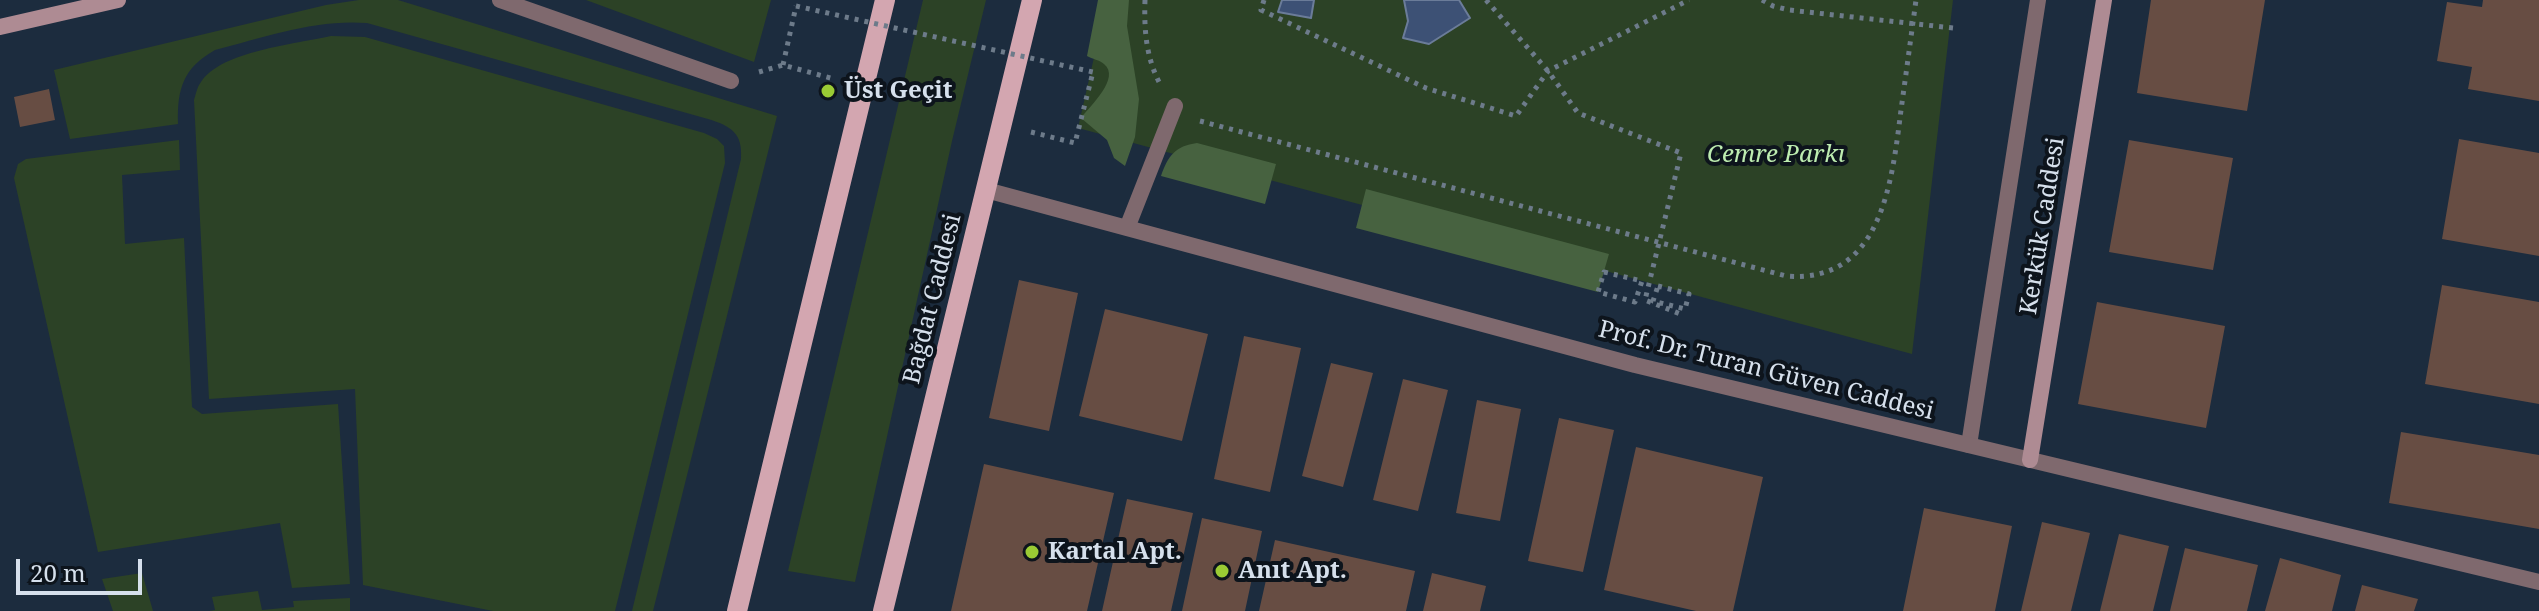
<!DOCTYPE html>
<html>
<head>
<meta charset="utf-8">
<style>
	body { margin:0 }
	#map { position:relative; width:2539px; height:611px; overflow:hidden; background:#1c2c3e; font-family:"Noto Serif",serif }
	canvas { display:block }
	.scale { position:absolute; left:16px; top:559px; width:126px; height:36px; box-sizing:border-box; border:4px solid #d6e0ec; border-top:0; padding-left:10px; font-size:24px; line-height:28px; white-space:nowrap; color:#d6e0ec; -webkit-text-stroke:6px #0d141c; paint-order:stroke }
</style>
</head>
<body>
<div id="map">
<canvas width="2539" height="611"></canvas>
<div class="scale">20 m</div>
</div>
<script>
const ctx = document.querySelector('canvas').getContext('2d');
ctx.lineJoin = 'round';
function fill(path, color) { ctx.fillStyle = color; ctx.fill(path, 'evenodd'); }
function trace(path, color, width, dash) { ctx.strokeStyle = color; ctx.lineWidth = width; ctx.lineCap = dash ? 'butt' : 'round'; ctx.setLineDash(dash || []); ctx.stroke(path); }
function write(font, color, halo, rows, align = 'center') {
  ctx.font = font + ' "Noto Serif",serif'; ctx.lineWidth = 8; ctx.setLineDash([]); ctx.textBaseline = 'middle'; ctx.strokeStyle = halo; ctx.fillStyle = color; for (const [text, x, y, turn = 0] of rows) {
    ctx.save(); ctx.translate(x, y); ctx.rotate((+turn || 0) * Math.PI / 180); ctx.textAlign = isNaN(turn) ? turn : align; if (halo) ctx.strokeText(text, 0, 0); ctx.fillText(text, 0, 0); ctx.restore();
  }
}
fill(new Path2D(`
	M359,0h39l379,116 -124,495h-21l109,-452c2,-26 -10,-33 -33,-40l-341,-96c-52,-4 -102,14 -152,27 -32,18 -38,39 -37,74l-108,15 -16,-69 272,-65z
	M586,0h185l-17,62z
	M923,0h63l-34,141 -97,441 -67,-11z
	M1107,0h846l-41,354 -834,-226z
	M331,36l34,1 339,96 13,6 7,7 1,17 -110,448h-122l-130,-26 -8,-196 -146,10 -15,-299c2,-6 3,-13 7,-18 20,-31 95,-38 130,-46z
	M179,140l1,30 -58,5 3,69 59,-6 8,169 10,7 136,-10 12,180 -58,4 -12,-65 -182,29 -84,-374 4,-14 8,-5z
	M142,573l11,38h-40l-11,-32z
	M258,591l4,19 32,-3 -1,-6 57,-3v13h-141l6,-1 -3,-13z`), '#2c4226');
fill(new Path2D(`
	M1098,0h31l-2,26 12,73 -4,38 -10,29 -11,-8 -7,-18 -26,-22c9,-12 40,-40 23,-54 -4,-4 -12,-5 -17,-8z
	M1197,143l79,21 -11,40 -104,-28c7,-20 14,-30 36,-33z
	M1366,189l243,65 -11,38 -242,-64z`), '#476240');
const water = new Path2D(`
	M1282,0h32l-3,18 -33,-6z
	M1404,0h55l11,18 -41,26 -26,-6 5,-17z`);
fill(water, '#3d5175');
trace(water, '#6b7c99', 2);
fill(new Path2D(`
	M2151,0h114l-18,111 -110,-18z
	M2483,0h56v101l-71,-12 4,-22 -35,-6 10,-59 35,5z
	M49,89l6,31 -35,7 -6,-30z
	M2459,139l80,14v103l-97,-17z
	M2129,140l104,18 -20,112 -104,-18z
	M1019,280l59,13 -29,138 -60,-13z
	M2442,285l97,17v102l-114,-20z
	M2097,302l128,24 -19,102 -128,-24z
	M1105,309l103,25 -26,107 -103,-25z
	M1244,336l57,12 -31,144 -56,-13z
	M1331,363l42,10 -30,114 -41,-11z
	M1403,379l45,11 -30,121 -45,-11z
	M1477,400l44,9 -21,112 -44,-8z
	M1559,418l55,12 -31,142 -55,-11z
	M2401,432l138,23v74l-150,-26z
	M1636,447l127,30 -30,134h-37l-92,-21z
	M984,464l130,29 -27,118h-136z
	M1127,499l66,14 -22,98h-69z
	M1924,508l88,18 -17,85h-92z
	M1202,518l60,13 -17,80h-63z
	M2042,522l48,11 -19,78h-50z
	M2119,534l50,12 -16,65h-53z
	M1275,540l140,31 -9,40h-147z
	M2185,548l73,17 -11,46h-77z
	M2280,558l61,17 -9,36h-67z
	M1432,573l54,13 -6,25h-57z
	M2362,585l56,14 -4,12h-59z`), '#674d43');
trace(new Path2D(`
	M1145,0c-1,30 1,56 14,82
	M1264,0l-3,10 165,78 90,28 32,-45 141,-71
	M1486,0l62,71 30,42 103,40 -36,147 38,15
	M1762,0l11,6 16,4 164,18
	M783,65l13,-59
	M759,72l24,-7 51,14
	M1200,121l586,155c96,8 106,-95 115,-166 5,-36 10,-73 15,-110
	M1031,132l44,11 18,-71
	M1604,272l38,9 -7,21 -37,-10z
	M1658,286l31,8 -4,15 -32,-8z`), '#6d7b8a', 5, [4, 6]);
trace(new Path2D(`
	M500,0l231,81
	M1969,445l69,-445`), '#7f696e', 16);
trace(new Path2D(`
	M986,190l649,175 904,217
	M1127,228l48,-122`), '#7f696e', 16);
trace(new Path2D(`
	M0,27l118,-27
	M2030,460l74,-460`), '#ae8b93', 16);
trace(new Path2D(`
	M737,611l148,-611
	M883,611l149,-611`), '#d3a6b0', 20);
trace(new Path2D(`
	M796,6l297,66`), '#6d7b8a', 5, [4, 6]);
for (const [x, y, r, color] of [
	[828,91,8,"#9acb34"],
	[1032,552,8,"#9acb34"],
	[1222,571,8,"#9acb34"]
]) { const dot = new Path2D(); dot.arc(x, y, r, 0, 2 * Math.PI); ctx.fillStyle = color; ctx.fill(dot); trace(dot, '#0d141c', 3); }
write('bold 24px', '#d6e0ec', '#0d141c', [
	["Üst Geçit",844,91],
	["Kartal Apt.",1048,552],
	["Anıt Apt.",1238,571]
], 'left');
write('italic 24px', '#bdecb0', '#0d141c', [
	["Cemre Parkı",1776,155]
]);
write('24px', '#d6e0ec', '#0d141c', [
	["Kerkük Caddesi",2043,226,-81],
	["Bağdat Caddesi",933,299,-76],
	["Prof. Dr. Turan Güven Caddesi",1766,371,14]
]);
</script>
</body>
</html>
